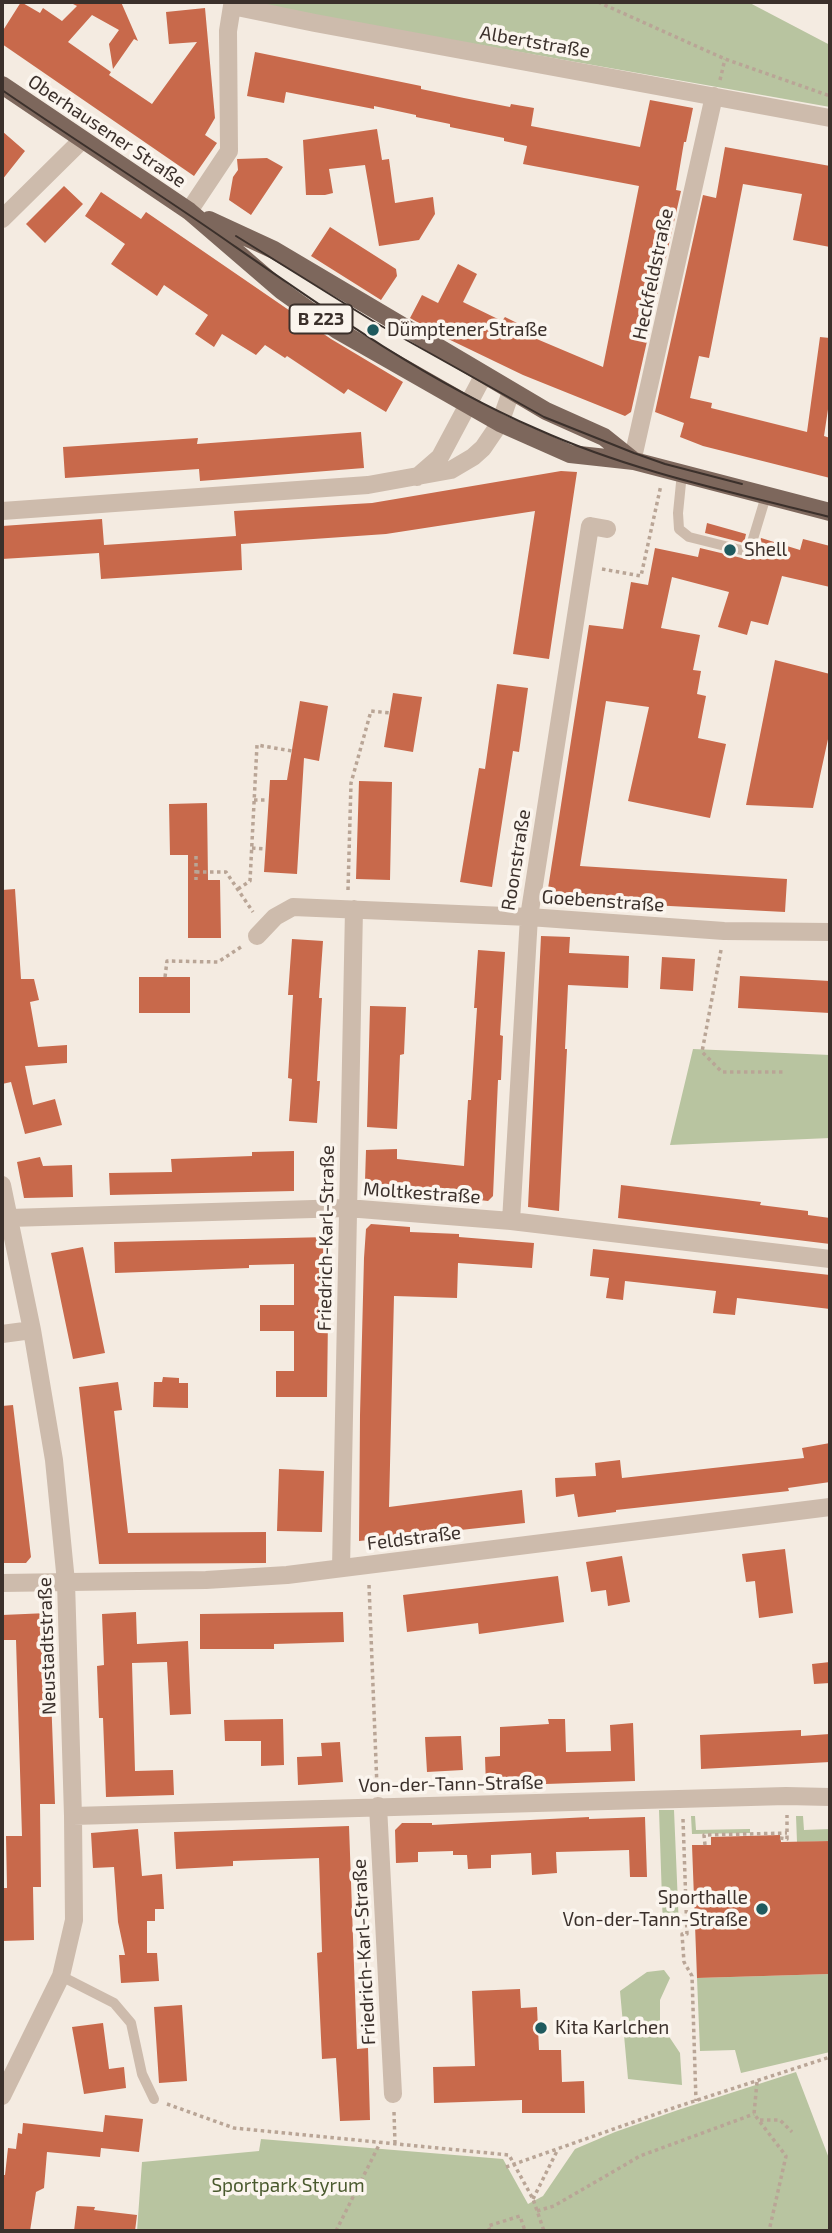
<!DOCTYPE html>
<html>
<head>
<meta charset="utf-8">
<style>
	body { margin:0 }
	#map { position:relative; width:832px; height:2233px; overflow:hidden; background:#f4ebe1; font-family:"Exo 2",sans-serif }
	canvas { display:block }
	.frame { position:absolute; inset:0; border:4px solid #3b302b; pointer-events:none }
</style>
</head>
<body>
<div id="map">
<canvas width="832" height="2233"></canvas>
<div class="frame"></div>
</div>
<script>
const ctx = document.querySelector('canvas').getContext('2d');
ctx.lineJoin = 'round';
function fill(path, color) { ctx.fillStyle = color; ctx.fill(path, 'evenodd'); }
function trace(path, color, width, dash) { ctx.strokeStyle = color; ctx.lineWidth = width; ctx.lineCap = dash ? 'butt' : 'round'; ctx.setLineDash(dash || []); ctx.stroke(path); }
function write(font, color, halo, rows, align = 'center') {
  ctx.font = font + ' "Exo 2",sans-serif'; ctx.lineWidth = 7; ctx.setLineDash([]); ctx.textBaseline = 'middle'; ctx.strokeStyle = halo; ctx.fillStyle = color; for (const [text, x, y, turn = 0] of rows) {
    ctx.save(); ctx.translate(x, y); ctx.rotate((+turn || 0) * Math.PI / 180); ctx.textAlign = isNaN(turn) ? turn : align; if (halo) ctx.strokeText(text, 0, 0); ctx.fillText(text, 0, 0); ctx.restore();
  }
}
fill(new Path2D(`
	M237,2h511l82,43v62z
	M693,1049l137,6v83l-160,7z
	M659,1810h15l5,118 -16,1z
	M691,1816h4l1,14 54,-1v4l-58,1z
	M796,1816h7l1,14 26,-1v12l-33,1z
	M664,1970l6,8 -10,22v23l20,30 2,32 -54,-6 -8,-88 27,-19z
	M830,1974v78l-89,21 -6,-23 -35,1 -3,-73z
	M796,2072l34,89v70h-693l5,-69 117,-11 2,-12 242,20 25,45 15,-8 32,-47 40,-17 63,-22z`), '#b8c4a0');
fill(new Path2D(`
	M21,2l19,11 3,-5 19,13 15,-15 -8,-4h52l17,39 -4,-2 -21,30 -4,-25 10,-14 -27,-15 -24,27 43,30 -2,3 43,29 45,-62 -28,2 -3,-32 39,-4 10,110 -10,17 12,8 -23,33 -192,-132v-12z
	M255,52l166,34v3l43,9 46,9 1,-3 23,4 -3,18 109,21 10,-47 43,8 -7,34h-2l-8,48 5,1 -50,221 -6,4 -102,-41 -81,-39 -32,-18 12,-23 16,8 20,-39 19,10 -14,28 39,19 3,-4 30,15 -3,5 71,30 36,-181 -116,-22 4,-18 -23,-5v-3l-54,-11v-3l-34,-7v-2l-42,-9v3l-88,-17 -2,11 -37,-7z
	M377,129l5,31 7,-1 6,44 38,-6 2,17 -16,26 -40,6 -14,-81 -36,4 4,24 -8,2h-19l-3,-55z
	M2,131l23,20 -23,29z
	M725,147l105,19v81l-37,-7 9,-46 -59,-10 -34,174 -10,-2 -9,42 22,5 -1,5 96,24 13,-95 10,1v58l-6,40 6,2v40l-127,-32 -23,-9 4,-14 -29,-11 48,-217 13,3z
	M267,158l16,9 -32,48 -22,-15 4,-23 5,-7 -1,-11z
	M64,186l19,18 -38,39 -19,-19z
	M101,192l40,27 5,-7 185,127 72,43 -17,30 -38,-23 -4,5 -57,-38 -2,2 -20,-13 -9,10 -34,-21 -8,13 -19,-13 13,-19 -44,-30 -7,11 -46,-32 14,-20 -40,-28z
	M330,227l66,42 1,7 -16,24 -70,-44z
	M361,432l3,36 -164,13 -1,-12 -134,9 -2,-31 135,-9 -1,6z
	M561,471l16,1 -28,187 -36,-5 22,-143 -149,23 -145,10 1,26 -141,9 -2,-26 -97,6v-33l100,-7 2,26 132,-9 -2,-25 138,-8z
	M707,523l39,11 -2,9 -39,-10z
	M761,538l39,12 3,-11 27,7v41l-48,-11 -14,49 -17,-4 -4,14 -29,-8 11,-35 -57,-15 -11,51 39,7 -7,35 8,1 -4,23 9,2 -8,42 28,6 -16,74 -82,-17 21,-94 -43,-6 -26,165 207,13 -2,33 -192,-10 -46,-7 42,-270 34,4 8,-47 17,3 7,-37 43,9 2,-9 50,12 6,-5z
	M775,660l55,14v56l-17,78 -67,-3z
	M497,684l31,4 -9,64 -6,-1 -21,136 -32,-5 19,-114 6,1z
	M393,693l29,4 -9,55 -29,-5z
	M300,701l28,5 -9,55 -15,-3 -7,116 -33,-2 6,-92h17z
	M359,781l33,1 -2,98 -34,-1z
	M207,803l1,77h12l1,58h-33v-83h-18l-1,-51z
	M15,889l6,90h13l5,21 -9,2 8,45 29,-2v18l-42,3 8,39 22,-6 7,26 -37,9 -14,-52 -9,2v-194z
	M541,936l29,1 -1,16 60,3 -1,32 -60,-3 -3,64h2l-8,162 -31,-4z
	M292,939l31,2 -4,57h3l-5,83h3l-3,42 -28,-2 3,-42 -4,-1 5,-83h-5z
	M478,950l27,2 -5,83 3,1 -2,44h-3l-5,116 -5,5 -116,-13 -7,-7 1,-31 31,-1v10l67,7 4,-66h3l6,-92h-3z
	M662,957l33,2 -2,32 -33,-2z
	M740,976l90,5v32l-92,-5z
	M139,977h51v36h-51z
	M370,1006l36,1 -2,47 -4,1 -3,74 -30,-2z
	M294,1151v40l-184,4 -1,-22 63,-1 -1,-13 81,-3v-4z
	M40,1157l3,9 29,-1 1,32 -49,1 -7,-36z
	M621,1185l140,17 -1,3 48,6v4l22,3v26l-212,-26z
	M371,1224l39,3v5l49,2v3l75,6 -2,25 -74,-5 -1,35 -63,-2 -5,211 133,-17 3,33 -166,18 1,-126 4,-157 2,-29z
	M329,1237l-2,160h-51v-26h18v-40h-34v-26h34v-41l-45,1v3l-134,5 -1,-31z
	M83,1247l22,106 -32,6 -22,-106z
	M593,1249l237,26v34l-93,-11 -2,17 -22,-2 3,-22 -91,-10 -2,19 -17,-2 3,-20 -19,-2z
	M163,1377l16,1v5h9v25l-35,-1 1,-25h8z
	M118,1382l4,28 -8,1 14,122 138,-1v31l-167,1 -20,-177z
	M13,1405l18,152 -5,6h-24v-157z
	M830,1443v39l-42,6 1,3 -173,19v2l-38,5 -4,-23 -18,3 -1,-19 41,-2 -1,-13 25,-3 2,18 182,-20 -2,-10z
	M279,1469l45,2 -2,61 -45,-1z
	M785,1549l8,64 -34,5 -4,-37 -9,1 -4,-28z
	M622,1556l8,46 -22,4 -2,-16 -15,2 -5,-30z
	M558,1576l6,46 -85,12 -1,-11 -71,9 -4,-37z
	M136,1612l1,32 51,-3 3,73 -21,1 -3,-53 -35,1 3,108 38,-1 1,25 -68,2 -3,-79h-4l-2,-52 7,-1 -2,-51z
	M343,1612l1,30 -70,2v5h-74v-35z
	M48,1613l7,191h-15l1,83h-8l1,53 -32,1v-53h5l-1,-52h16l-6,-196h-14v-25z
	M830,1662v21l-16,1 -2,-20z
	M283,1719l1,46 -23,1v-25h-36l-1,-21z
	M548,1719h17l1,33 45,-1 -1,-26 23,-2 2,58 -149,5 -1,-29 15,-1v-29l49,-3z
	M801,1730v6l29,-2v28l-129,7 -1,-34z
	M461,1736l2,34 -36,2 -2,-35z
	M340,1742l3,40 -45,3 -1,-28 25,-1 -1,-13z
	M589,1817v2l56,-2 2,60h-17l-1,-27 -73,2 1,21 -25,2 -1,-22 -40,2v13l-23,1 -1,-14h-14v-4l-35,1v10l-22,1 -1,-33 7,-7h30v2z
	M349,1826l8,223 11,-1 2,72 -30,1 -4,-63 -14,1 -5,-106 5,-1 -3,-94 -86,3v5l-57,3 -2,-37z
	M138,1829l4,47 20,-2 2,35h-9v12h-8v32h10l2,28 -38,2 -2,-28h6l-7,-33 -4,-55 -21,1 -2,-35z
	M780,1835l1,7 49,-1v133l-133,4 -5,-133h19v-8z
	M520,1989l1,19 16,-1 2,43h22l1,32 22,-1 1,32h-63v-13l-88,3 -1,-36 42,-1 -3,-75z
	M182,2005l5,76 -28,2 -5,-76z
	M103,2023l6,46 15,-2 2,21 -42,6 -12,-67z
	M105,2115l38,4 -4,33 -38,-4 -1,9 -53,-5 -3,36 -8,4 -6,39h-28v-56h3l3,-27 8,1 2,-16 4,1 1,-11 80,9z
	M77,2206l18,1 -1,3 43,5 -2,16h-61z`), '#c8694b');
trace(new Path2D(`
	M598,2l127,57 105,37
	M720,80l5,-21
	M602,569l39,7 20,-91
	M254,800h14
	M252,848l13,1
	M196,856v24
	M196,872h30l27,40
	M238,889l12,-8 7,-136 35,6
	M348,890l3,-107 20,-72 19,2
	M721,950l-19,102 20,20h62
	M165,977l2,-16 51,1 23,-15
	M369,1585l8,202
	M683,1819l4,115h-5l2,28 8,14 4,125
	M780,1838l7,1v-24
	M705,1845l-1,-10 83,-2
	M757,2082l-3,32 32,42 -17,75
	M167,2104l67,24 275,27 24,44 11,32
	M394,2112l1,32
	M760,2120h20l12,12
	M506,2167l170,-60 154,-50
	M533,2199l25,-50
	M537,2211l17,-5 86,-50 114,-42
	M336,2231l44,-88
	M490,2231l-2,-5 32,-10 5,15`), '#b9a596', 3.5, [3.5, 3.5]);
trace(new Path2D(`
	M682,473l-4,40 1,16 10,8 60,15 17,-56
	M61,1976l53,27 17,20 11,51 12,25`), '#cdbbac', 10);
trace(new Path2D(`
	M232,6l83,17 515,95
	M189,211l40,-60 -1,-120 4,-25
	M2,219l80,-79
	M634,461v-8l80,-357
	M257,936l18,-19 18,-10 236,10 195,14 106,1
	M2,1185l30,145 22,130 12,122 7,234 1,104 -13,56 -59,120
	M9,1218l338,-10 164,13 319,38
	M511,1221l18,-304 61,-391 17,3
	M2,1334l30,-4
	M341,1568l13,-659
	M2,1583l204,-3 81,-5 543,-68
	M378,1806l15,288
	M73,1816l713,-20 44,1`), '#cdbbac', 18);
trace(new Path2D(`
	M417,477l23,-20 40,-75 6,-5
	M2,511l366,-26 83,-15 22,-13 10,-9 17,-25 11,-31`), '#cdbbac', 18);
trace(new Path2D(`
	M2,85l187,126 93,80 55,39 163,93 70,31 64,7 196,51
	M209,220l65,30 272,161 58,26 30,24`), '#7d675c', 18);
trace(new Path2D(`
	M2,90c71,49 144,95 215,144 102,71 205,145 320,195 93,42 194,63 293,88
	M236,236l140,87 168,94 90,36 31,11 77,20`), '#3b302b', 2);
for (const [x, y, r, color] of [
	[373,330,7,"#1f5a5e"],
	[730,550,7,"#1f5a5e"],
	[762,1909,7,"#1f5a5e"],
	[541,2028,7,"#1f5a5e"]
]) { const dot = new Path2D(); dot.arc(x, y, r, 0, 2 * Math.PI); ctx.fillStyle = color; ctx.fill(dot); trace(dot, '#fbf5ee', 2.5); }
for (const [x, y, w] of [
	[321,319,63]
]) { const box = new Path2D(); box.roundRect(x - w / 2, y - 14.5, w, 29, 5); ctx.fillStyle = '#fbf5ee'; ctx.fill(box); trace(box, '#3b302b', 2); }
write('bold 18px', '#3b302b', null, [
	["B 223",321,319]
]);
write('19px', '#3b302b', '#fbf5ee', [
	["Albertstraße",535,42,10],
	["Oberhausener Straße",107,131,34],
	["Heckfeldstraße",653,274,-78],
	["Roonstraße",516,860,-81],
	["Goebenstraße",603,901,4],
	["Moltkestraße",422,1193,4],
	["Friedrich-Karl-Straße",326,1238,-89],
	["Feldstraße",414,1538,-7],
	["Neustadtstraße",47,1646,-92],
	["Von-der-Tann-Straße",451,1784,-1],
	["Friedrich-Karl-Straße",364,1952,-93]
]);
write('19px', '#3b302b', '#fbf5ee', [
	["Dümptener Straße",387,330],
	["Shell",744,550],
	["Sporthalle",748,1898,"right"],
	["Von-der-Tann-Straße",748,1920,"right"],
	["Kita Karlchen",555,2028]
], 'left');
write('19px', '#4a5a2e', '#fbf5ee', [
	["Sportpark Styrum",288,2186]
]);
</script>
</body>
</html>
